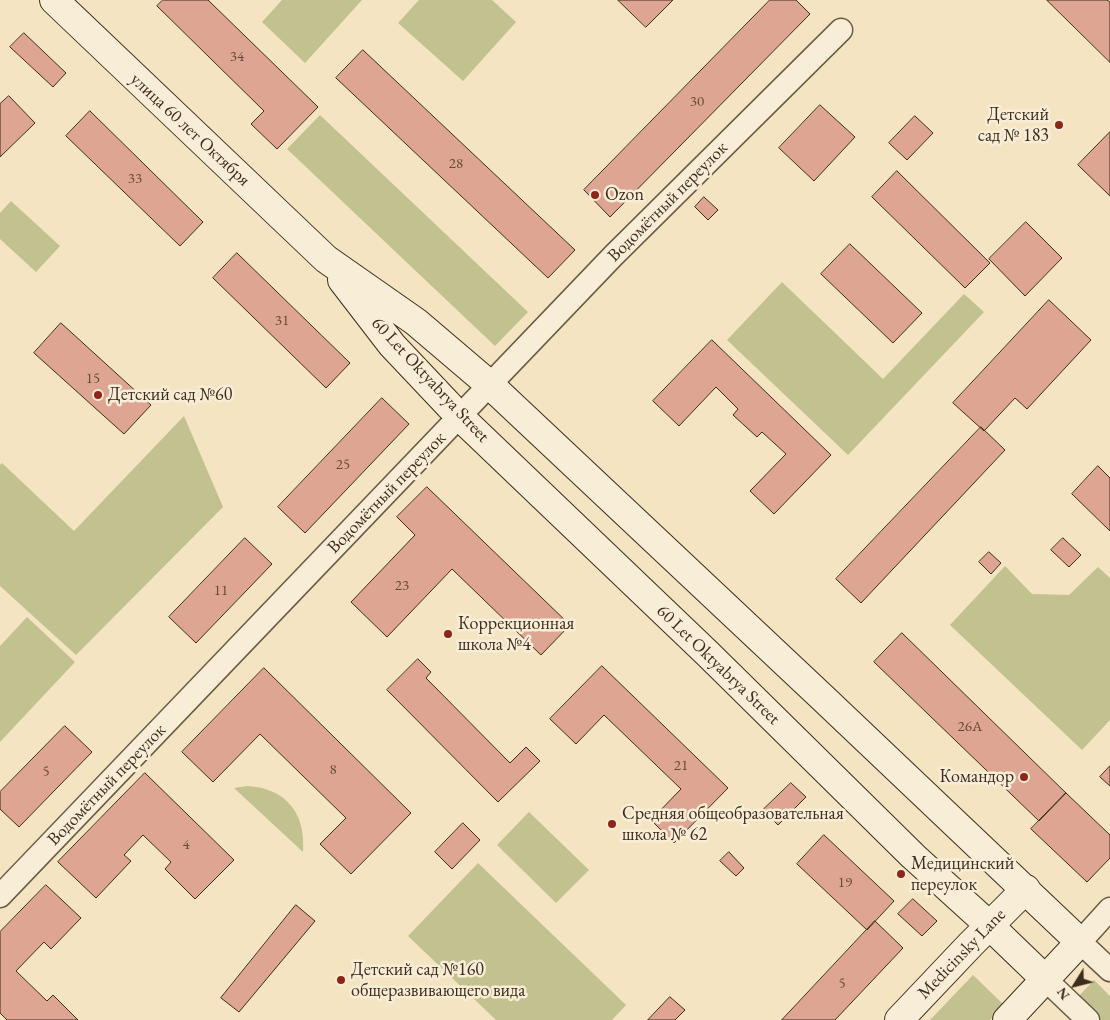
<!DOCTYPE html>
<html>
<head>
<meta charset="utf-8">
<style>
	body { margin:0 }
	#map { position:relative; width:1110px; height:1020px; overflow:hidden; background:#f4e4c2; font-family:"EB Garamond",serif }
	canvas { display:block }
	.north { position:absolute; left:1050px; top:960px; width:50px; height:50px; -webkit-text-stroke:4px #f8edd7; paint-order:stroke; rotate:234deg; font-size:14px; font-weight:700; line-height:20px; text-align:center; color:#3e2d1b }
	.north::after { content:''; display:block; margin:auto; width:18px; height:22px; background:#3e2d1b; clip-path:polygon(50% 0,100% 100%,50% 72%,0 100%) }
</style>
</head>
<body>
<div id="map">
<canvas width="1110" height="1020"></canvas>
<div class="north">N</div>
</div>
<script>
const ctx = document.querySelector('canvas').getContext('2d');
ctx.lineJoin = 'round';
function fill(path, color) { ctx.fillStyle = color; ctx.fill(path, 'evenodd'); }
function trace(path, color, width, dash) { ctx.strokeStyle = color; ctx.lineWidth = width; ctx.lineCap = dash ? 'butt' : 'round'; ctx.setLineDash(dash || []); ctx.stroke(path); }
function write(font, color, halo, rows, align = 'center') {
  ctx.font = font + ' "EB Garamond",serif'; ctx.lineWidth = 5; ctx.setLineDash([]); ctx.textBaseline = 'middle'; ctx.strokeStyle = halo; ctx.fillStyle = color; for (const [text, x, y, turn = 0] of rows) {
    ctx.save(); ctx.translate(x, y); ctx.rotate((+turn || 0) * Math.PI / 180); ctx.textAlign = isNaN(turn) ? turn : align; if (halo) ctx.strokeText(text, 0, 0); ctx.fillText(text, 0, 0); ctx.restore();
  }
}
fill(new Path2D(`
	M282,0h80l-57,63 -43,-41z
	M419,0h73l24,22 -53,59 -65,-58z
	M320,115l208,197 -33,34 -208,-197z
	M11,201l49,45 -24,26 -36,-33v-26z
	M782,282l101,97 81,-85 20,18 -136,143 -121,-115z
	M184,416l39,91 -147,148 -76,-69v-121l2,-2 72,68z
	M1005,566l27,28 37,1 29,-28 12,11v142l-28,30 -132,-125z
	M27,617l48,45 -75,80v-96z
	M247,786c39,2 59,27 56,66l-69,-64z
	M529,812l60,58 -33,33 -59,-58z
	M478,863l148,142 -14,15h-116l-88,-84z
	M973,975l31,30 -14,15h-60z
	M1094,980l16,16v24h-10l-23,-22z`), '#c1c28f');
const building = new Path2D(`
	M163,0h45l110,107 -41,42 -26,-25 13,-13 -107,-105z
	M618,0h55l-27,27z
	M770,0h26l14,14 -200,203 -26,-27z
	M1047,0h60l3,2v60z
	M24,33l42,40 -13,14 -43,-40z
	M363,50l212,200 -27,28 -212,-200z
	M9,96l26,27 -35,34v-53z
	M820,105l35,32 -41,44 -35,-33z
	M90,111l113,111 -23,24 -114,-110z
	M915,116l18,17 -26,27 -18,-17z
	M1110,132v64l-32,-31z
	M897,171l93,92 -25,25 -93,-91z
	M704,197l14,13 -10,10 -13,-13z
	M1026,222l36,36 -37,38 -36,-37z
	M850,244l72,69 -29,30 -72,-69z
	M237,253l113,110 -24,25 -113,-110z
	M1049,300l42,40 -64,69 -12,-11 -31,33 -31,-28z
	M61,323l90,82 -27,29 -90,-81z
	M712,340l119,115 -57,59 -24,-23 36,-37 -24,-22 -5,5 -24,-22 5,-6 -22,-22 -37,39 -26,-25z
	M382,398l27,26 -104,109 -27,-26z
	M981,427l24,23 -144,153 -25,-24z
	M1098,466l12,12v53l-38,-37z
	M427,487l143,138 -29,30 -89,-86 -65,68 -36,-35 64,-67 -18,-18z
	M245,538l27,26 -76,79 -27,-26z
	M1063,538l18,17 -12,12 -18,-17z
	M989,552l12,11 -10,11 -12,-12z
	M902,633l164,160 -27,28 -165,-159z
	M418,659l13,13 -5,6 84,85 16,-16 14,14 -42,41 -111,-112z
	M602,666l126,122 -54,55 -23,-23 30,-31 -77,-74 -28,29 -26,-25z
	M264,668l147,145 -60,61 -31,-30 26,-26 -86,-84 -47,48 -31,-30z
	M65,726l27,26 -73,75 -19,-18v-17z
	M1110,766v20l-10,-9z
	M145,773l89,87 -39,39 -30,-30 6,-7 -28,-27 -19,20 7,6 -35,37 -38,-36z
	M791,783l15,14 -28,28 -15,-15z
	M1066,793l44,42v23l-23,24 -56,-53z
	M463,823l17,17 -28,29 -17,-17z
	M824,835l70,66 -27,29 -70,-66z
	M729,852l15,16 -8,8 -16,-15z
	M46,885l35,33 -30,31 -7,-7 -28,29 31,30 6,-6 25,25h-71l-7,-7v-81z
	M913,899l24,22 -15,15 -24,-22z
	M296,905l19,16 -76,91 -18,-14z
	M875,921l28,27 -68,72h-53z
	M670,997l15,13 -10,10h-27z`);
fill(building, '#dea592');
trace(building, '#3e2d1b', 1);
const minor = new Path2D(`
	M0,896l614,-641 227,-225
	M1110,909l-30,33 30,28
	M1045,979l43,41`);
const secondary = new Path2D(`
	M54,0l272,259 90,63 74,63 334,314 256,243 -73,78
	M342,280l50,65 68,72 248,237 205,202 76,69 56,54
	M899,1020l72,-76 55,-55`);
trace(minor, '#6c5b45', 25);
trace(secondary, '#3e2d1b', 30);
trace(minor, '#f8edd7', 22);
trace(secondary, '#f8edd7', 28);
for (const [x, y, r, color] of [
	[1059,125,5,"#8f2418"],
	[595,195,5,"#8f2418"],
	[98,395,5,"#8f2418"],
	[448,634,5,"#8f2418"],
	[1024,777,5,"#8f2418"],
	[612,824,5,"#8f2418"],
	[901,874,5,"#8f2418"],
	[341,980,5,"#8f2418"]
]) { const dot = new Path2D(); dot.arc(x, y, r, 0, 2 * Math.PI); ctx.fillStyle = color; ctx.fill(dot); trace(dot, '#f8edd7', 2); }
write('15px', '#664b39', null, [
	["34",237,57],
	["30",697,102],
	["28",456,164],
	["33",135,179],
	["31",282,321],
	["15",93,379],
	["25",343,465],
	["23",402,586],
	["11",221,591],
	["26А",970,727],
	["21",681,766],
	["8",333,770],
	["5",46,772],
	["4",186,845],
	["19",845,883],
	["5",842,984]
]);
write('18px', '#3e2d1b', '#f8edd7', [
	["Детский",1049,115,"right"],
	["сад № 183",1049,136,"right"],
	["Ozon",605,195],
	["Детский сад №60",108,395],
	["Коррекционная",458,624],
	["школа №4",458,645],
	["Командор",1014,777,"right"],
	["Средняя общеобразовательная",622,814],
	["школа № 62",622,835],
	["Медицинский",911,864],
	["переулок",911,885],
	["Детский сад №160",351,970],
	["общеразвивающего вида",351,991]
], 'left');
write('18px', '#3e2d1b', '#f8edd7', [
	["улица 60 лет Октября",190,130,43],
	["Водомётный переулок",668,202,-45],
	["60 Let Oktyabrya Street",430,380,47],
	["Водомётный переулок",387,493,-46],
	["60 Let Oktyabrya Street",718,665,44],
	["Водомётный переулок",107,785,-46],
	["Medicinsky Lane",962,954,-46]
]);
</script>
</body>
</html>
